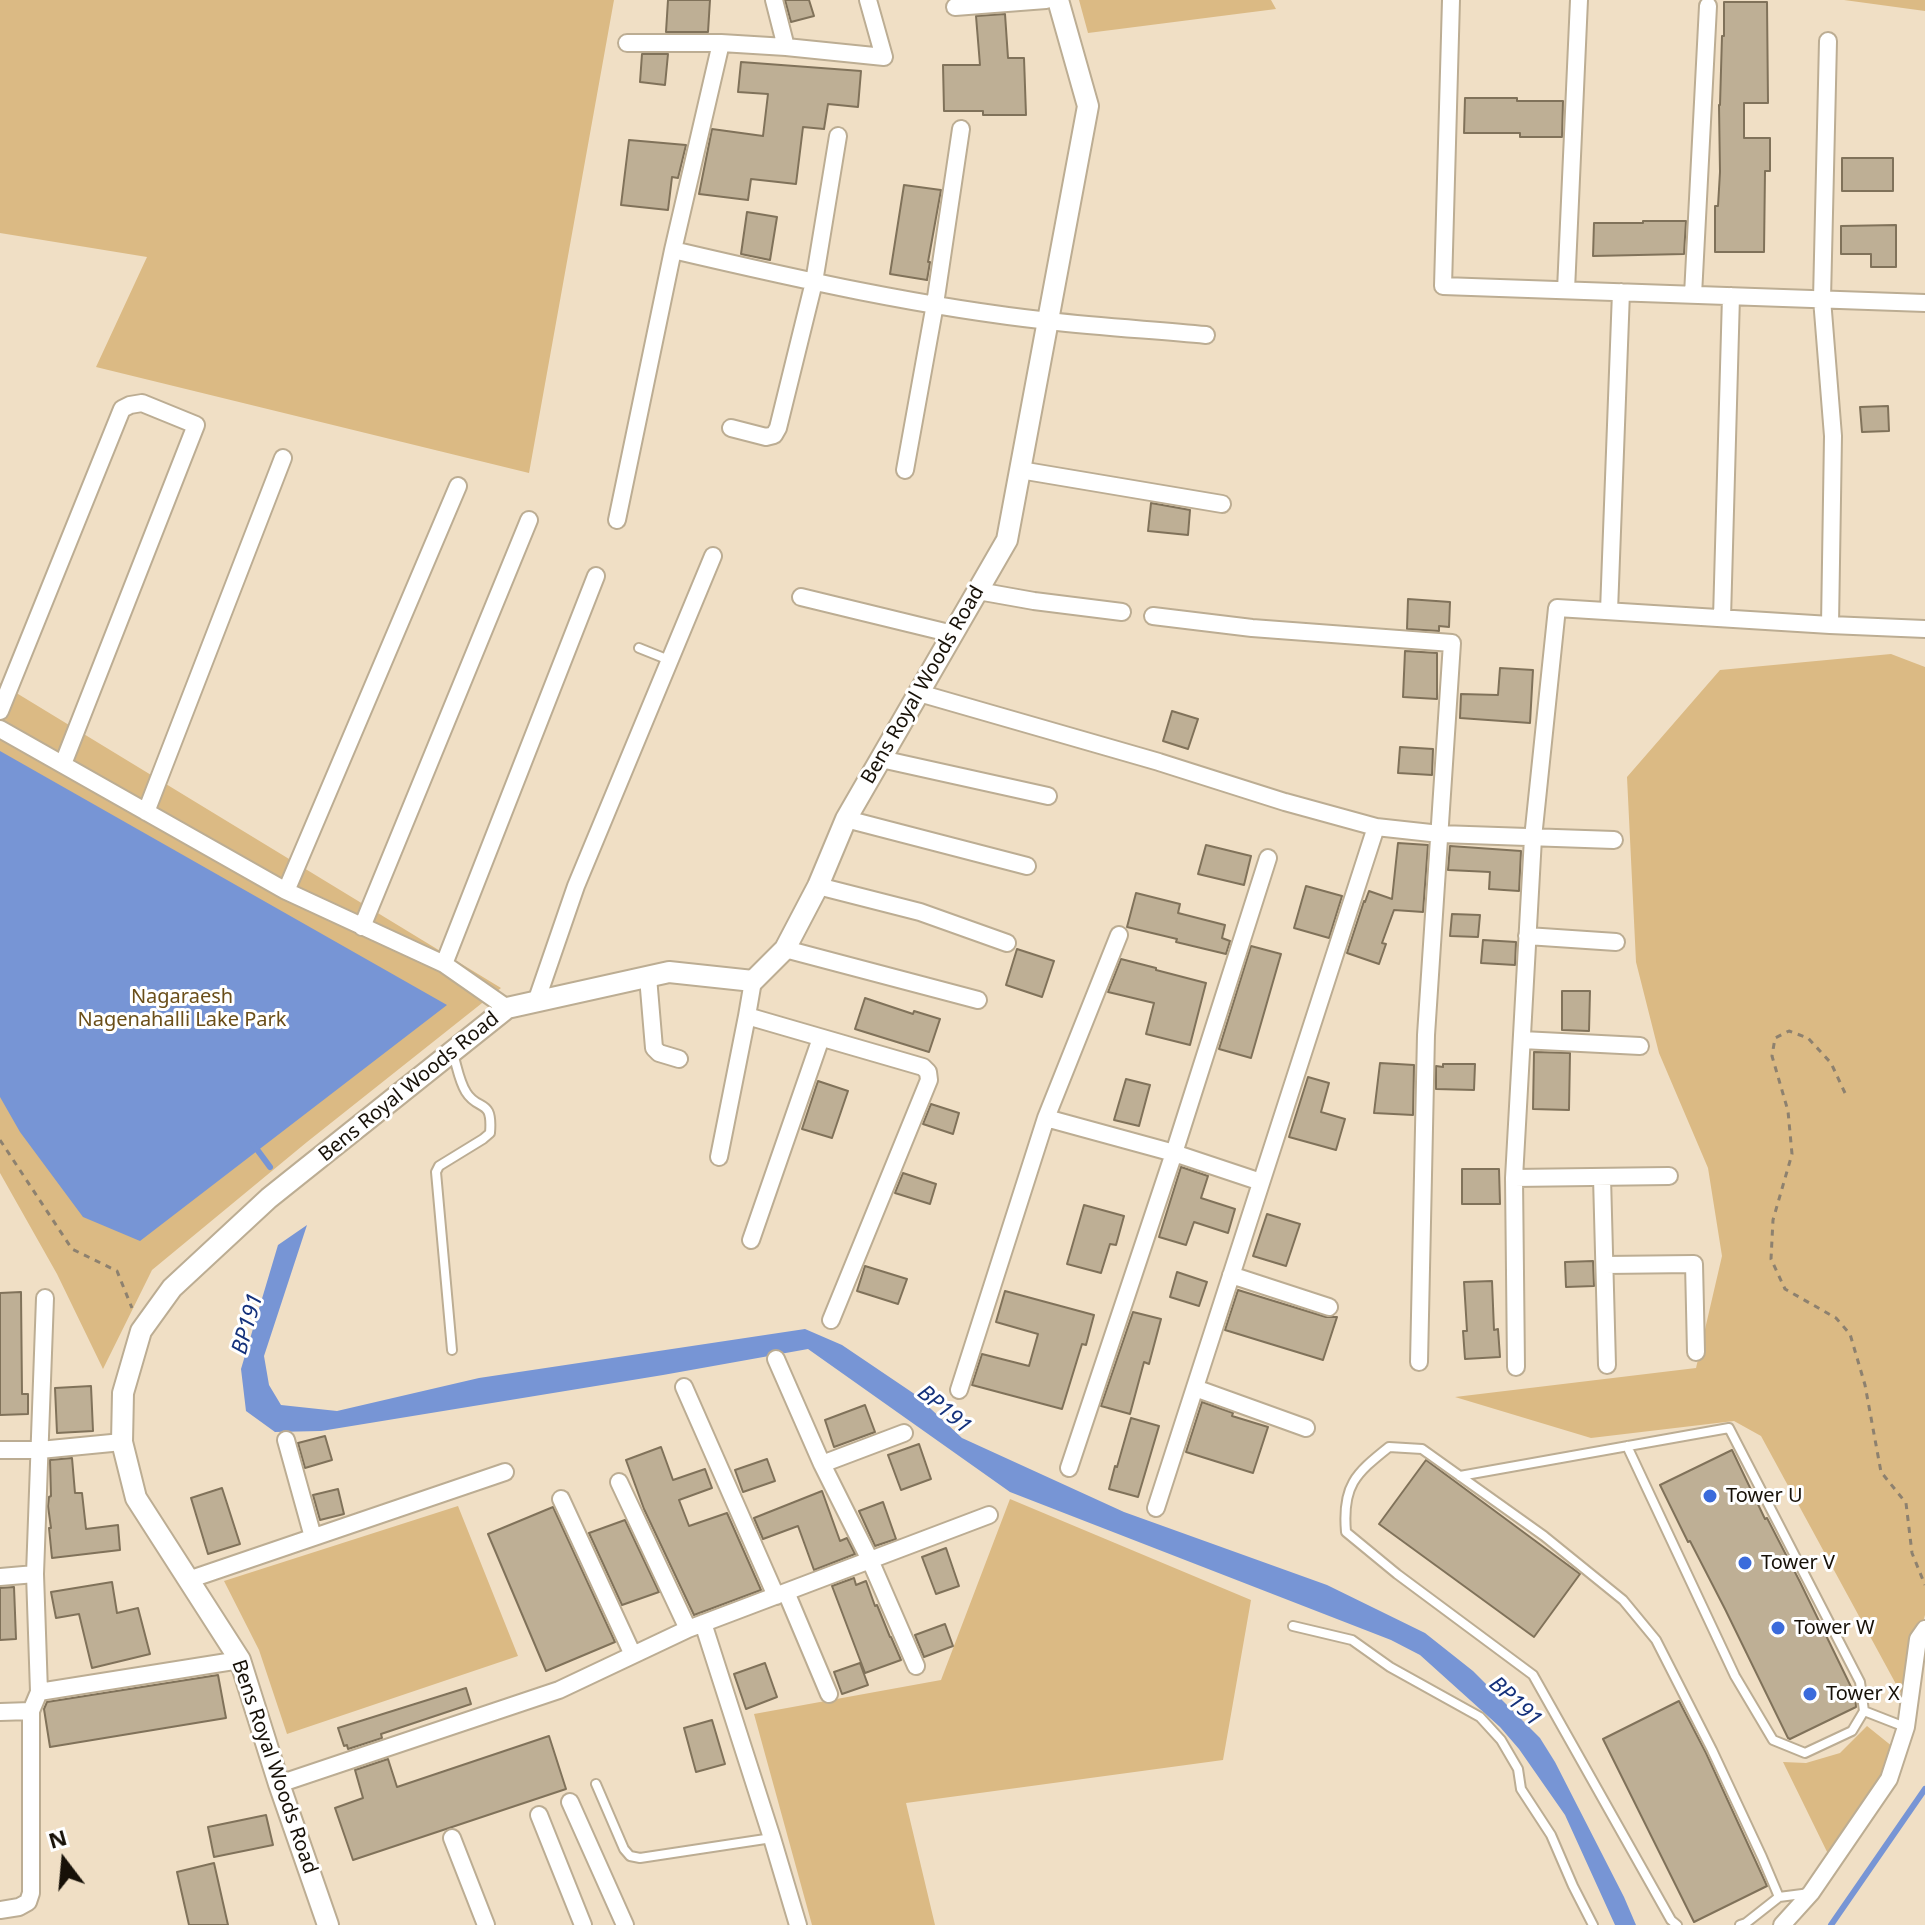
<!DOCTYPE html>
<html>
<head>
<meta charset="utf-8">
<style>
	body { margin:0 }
	#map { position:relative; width:1925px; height:1925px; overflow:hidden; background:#f0dfc5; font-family:"Noto Sans",sans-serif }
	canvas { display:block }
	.north { position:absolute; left:24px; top:1821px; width:80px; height:80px; -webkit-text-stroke:6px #fff; paint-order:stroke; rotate:344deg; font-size:22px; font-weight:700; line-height:32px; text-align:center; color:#171108 }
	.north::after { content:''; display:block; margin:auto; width:28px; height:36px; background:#171108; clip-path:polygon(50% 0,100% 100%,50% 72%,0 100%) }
</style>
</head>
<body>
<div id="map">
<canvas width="1925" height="1925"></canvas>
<div class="north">N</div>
</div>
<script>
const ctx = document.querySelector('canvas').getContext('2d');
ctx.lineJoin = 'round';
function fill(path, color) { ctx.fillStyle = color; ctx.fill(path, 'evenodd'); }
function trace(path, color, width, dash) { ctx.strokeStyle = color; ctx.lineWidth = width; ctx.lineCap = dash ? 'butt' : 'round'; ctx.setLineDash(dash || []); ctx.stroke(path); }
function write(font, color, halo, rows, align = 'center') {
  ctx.font = font + ' "Noto Sans",sans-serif'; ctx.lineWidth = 6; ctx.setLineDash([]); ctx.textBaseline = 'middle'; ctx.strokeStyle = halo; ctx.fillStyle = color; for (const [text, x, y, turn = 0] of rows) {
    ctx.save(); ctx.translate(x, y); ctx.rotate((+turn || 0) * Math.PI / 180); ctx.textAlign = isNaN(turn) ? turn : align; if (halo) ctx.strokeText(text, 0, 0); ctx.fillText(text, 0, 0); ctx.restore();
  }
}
fill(new Path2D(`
	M0,0h614l-85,473 -433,-106 51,-110 -147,-24z
	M1079,0h192l5,9 -188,24z
	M1844,0h81v11z
	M1891,654l34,13v948l-7,24 -9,69 -148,-272 -27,-15 -143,17 -136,-41 241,-29 26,-112 -14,-88 -49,-115 -23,-91 -9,-185 93,-107z
	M0,683l501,305 -194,154 -155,128 -49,99 -46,-95 -57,-101z
	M1010,1499l241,101 -28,160 -317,43 29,122h-123l-58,-211 187,-34z
	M458,1506l60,150 -231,78 -28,-84 -35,-69z
	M1867,1726l31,25 -66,111 -49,-100 23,1 34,-10z`), '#dbba84');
fill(new Path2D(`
	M0,751l447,254 -307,236 -57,-24 -63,-85 -20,-35z
	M307,1225l-43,131 5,29 12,20 56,6 142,-33 326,-49 37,16 74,50 46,43 162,74 203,73 98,48 48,38 67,67 15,24 69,135 12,28h-21l-50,-110 -46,-66 -19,-22 -80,-72 -29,-15 -381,-148 -202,-143 -145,26 -342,56 -46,1 -29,-21 -5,-42 37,-124z`), '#7795d5');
trace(new Path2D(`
	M253,1144l17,23
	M1831,1925l94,-136`), '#7795d5', 6);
const building = new Path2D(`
	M668,0h42l-2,32h-42z
	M785,0h24l5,16 -23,6z
	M1724,2h43l1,101h-24v35h26v33h-5l-1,81h-49v-46h3l2,-34 -1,-67h1l2,-69h2z
	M1005,14l3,44h16l2,57h-43v-4h-39l-1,-46h37l-4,-49z
	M642,54h26l-3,31 -25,-3z
	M741,62l120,9 -3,36 -30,-3 -4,25 -21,-2 -7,57 -45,-5 -3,21 -49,-6 13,-65 51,7 5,-42 -30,-2z
	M1465,98h52v3h46l-1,36h-42v-4h-56z
	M629,140l57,5 -8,33 -6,-1 -4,33 -47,-5z
	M1842,158h51v33h-51z
	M904,185l37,5 -13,72h2l-3,18 -37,-6z
	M747,212l30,5 -7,43 -29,-6z
	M1643,221h43l-2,33 -91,2 1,-33h49z
	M1896,225v42h-25v-13h-30v-28z
	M1888,406l1,25 -27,1 -2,-25z
	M1151,503l39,7 -2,25 -40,-4z
	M1408,599l42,3 -1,25 -10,-1v5l-32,-2z
	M1405,651l32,2v46l-34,-2z
	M1500,668l33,2 -3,53 -70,-5 1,-24 37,1z
	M1172,711l26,8 -10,30 -25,-8z
	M1400,747l33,2 -1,26 -34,-2z
	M1398,843l30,2 -5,67 -29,-2 -12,33 4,1 -7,20 -32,-11 17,-52 1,1 4,-11 23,8z
	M1206,845l45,11 -7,29 -46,-11z
	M1450,846l71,5 -2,40 -30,-2 1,-17 -42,-2z
	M1306,886l36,10 -13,42 -35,-10z
	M1136,893l44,11 -2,9 47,12 -3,13 8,3 -4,13 -50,-12 1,-3 -50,-12z
	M1452,914l28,1 -2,22 -28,-1z
	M1483,940l33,2 -1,23 -34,-2z
	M1251,946l30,8 -30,104 -32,-9z
	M1017,949l37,12 -12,36 -36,-12z
	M1121,959l35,9v2l50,13 -16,62 -44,-11 8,-31 -46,-11z
	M1562,991h28l-1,40 -27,-1z
	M865,998l48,16 1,-3 26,8 -11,33 -74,-23z
	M1534,1052l36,1 -1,57 -36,-1z
	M1380,1063l34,2 -1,50 -39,-2z
	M1443,1064h32l-1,26 -38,-1v-23l7,1z
	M1308,1077l21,6 -8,29 24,7 -9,31 -47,-13z
	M1126,1079l24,6 -11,41 -25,-6z
	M818,1081l30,10 -16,47 -30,-9z
	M931,1104l28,9 -6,21 -30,-10z
	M1181,1167l27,9 -7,22 34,11 -7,24 -34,-11 -8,23 -27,-8z
	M1462,1169h37l1,35h-38z
	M903,1173l33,11 -6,20 -35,-11z
	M1084,1205l40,11 -8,29 -6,-1 -9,29 -34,-9z
	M1267,1214l33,10 -14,42 -33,-10z
	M1593,1261l1,25 -28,1 -1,-25z
	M865,1266l42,13 -9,25 -41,-13z
	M1177,1272l30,10 -8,24 -29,-9z
	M1492,1281l2,49 4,-1 2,28 -35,2 -2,-28h4l-3,-49z
	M1238,1290l88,27h11l-14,43 -98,-30z
	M1005,1291l89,24 -8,30 -4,-1 -20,65 -90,-24 10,-31 47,12 9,-32 -42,-12z
	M21,1292l1,102h6v20l-28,1v-122z
	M1133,1312l28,7 -12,45 -5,-2 -14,52 -29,-8z
	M91,1386l2,45 -36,2 -2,-45z
	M1202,1402l31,11 -1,3 36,11 -15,46 -67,-21z
	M865,1405l10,27 -41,15 -9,-27z
	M1131,1418l28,8 -21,71 -29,-8 6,-23 2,1z
	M325,1436l7,24 -27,8 -7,-25z
	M919,1444l12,35 -30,11 -13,-35z
	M661,1447l12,33 32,-11 7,19 -33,12 10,26 38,-13 34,77 -67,25 -50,-106 -18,-49z
	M1732,1450l33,69 2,-1 33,64 55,113 1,12 -66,32 -2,-1 -63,-129 -35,-68 -2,1 -28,-57z
	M72,1458l3,35h7l4,36 32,-4 2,25 -68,8 -3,-30h2l-3,-22 1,-9 2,-1 -1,-36z
	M767,1459l8,22 -32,11 -8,-22z
	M1426,1460l154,114 -46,63 -155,-113z
	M222,1488l18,56 -32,10 -17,-56z
	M338,1489l6,25 -24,6 -7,-25z
	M822,1491l18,50 7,-3 8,16 -41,16 -16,-44 -35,13 -9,-21z
	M883,1502l13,37 -21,7 -16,-35z
	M553,1507l62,135 -69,29 -58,-137z
	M625,1520l34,72 -37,13 -33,-72z
	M946,1548l13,38 -23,8 -14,-37z
	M854,1578l2,7 10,-4 9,25 2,-1 13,32h1l10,23 -36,13 -33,-87z
	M112,1582l5,31 21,-5 12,46 -58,14 -13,-54 -23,4 -5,-26z
	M14,1587l2,52 -16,1v-52z
	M945,1624l8,22 -29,11 -9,-22z
	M765,1663l12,34 -31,12 -12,-35z
	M860,1663l8,22 -26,9 -8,-22z
	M218,1675l8,43 -176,29 -6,-38 3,-7z
	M466,1688l5,16 -90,30 1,4 -34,11 -1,-4 -3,1 -6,-18z
	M1679,1701l27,52 61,133 -73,36 -91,-183z
	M712,1720l13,44 -29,8 -12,-44z
	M549,1736l17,53 -213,71 -18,-52 28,-10 -8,-28 33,-11 9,28z
	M266,1815l7,30 -59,12 -6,-30z
	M214,1863l14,62h-39l-12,-53z`);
fill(building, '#beaf95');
trace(building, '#80725a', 2);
const service = new Path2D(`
	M639,648l30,12
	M452,1350l-16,-178 3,-6 44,-27 7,-6c3,-36 -12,-21 -24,-41 -7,-11 -9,-26 -13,-38
	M1460,1476l269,-48 131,254 4,29 -12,20 -47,22 -32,-13 -38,-64 -108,-230
	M1293,1626l59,14 38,27 90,50 21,23 17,29 3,20 30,46 22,51 20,39
	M1864,1711l41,16
	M596,1784l28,65 6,7 10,2 132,-20
	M1779,1897l31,-4
	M1677,1925l-6,-5 -138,-245 -136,-101 -51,-42c-4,-46 9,-58 43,-85l33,2 122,87 79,64 33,40 56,110 50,107 17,40 -33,26 -6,2`);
const minor = new Path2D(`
	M774,0l12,47
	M1451,0l-8,286 482,17
	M955,7l91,-7
	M1828,41l-6,258 11,137 -3,189
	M627,43h94l65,4 98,10 -16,-57
	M673,250c124,29 249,57 376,71 52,6 105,9 157,14
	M1566,290l13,-290
	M1693,295l15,-289
	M731,428l35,9 8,-2 4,-7 36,-146 24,-146
	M905,470l30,-166 26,-175
	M1020,470l202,34
	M458,486l-172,405 158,73 63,44
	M617,520l56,-270 48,-207
	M978,591l56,10 88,11
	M801,597l152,37
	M1609,611l12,-319
	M1153,616l99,12 200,15 -26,392 -7,327
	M1722,618l9,-322
	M919,693l240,69 126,40 91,25 64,7 174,6
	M0,711l122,-302 8,-4 12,-2 54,22 -133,339
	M0,729l286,162
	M881,759l167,37
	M146,812l137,-354
	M846,819l181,47
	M818,886l102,26 87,31
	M362,927l167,-407
	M1527,936l89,6
	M785,949l193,51
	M444,964l152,-388
	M648,977l6,71 5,5 20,6
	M753,981l-6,35 176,51 5,5 1,8 -98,240
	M536,1002l40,-116 137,-330
	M1522,1040l118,6
	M1046,1118l128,35 87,29
	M719,1157l28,-141
	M1602,1177l5,188
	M1514,1178l155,-2
	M751,1240l70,-202
	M1605,1265l89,-1 2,88
	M1231,1275l98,32
	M776,1359l46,105 48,96 46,106
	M1516,1367l-2,-189 19,-340 24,-230 273,17 95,4
	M684,1387l92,209
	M1195,1388l111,40
	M959,1390l87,-272 73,-183
	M286,1440l27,97
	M0,1450h40l82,-8
	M822,1464l82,-31
	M1069,1468l105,-315 94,-295
	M619,1482l69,147
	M561,1499l72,156
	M1156,1508l220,-681
	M0,1577l35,-3
	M188,1580l317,-108
	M786,1592l43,102
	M703,1623l69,215 26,87
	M39,1692l201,-32
	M0,1712l31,-1
	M279,1784l280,-94 129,-61 301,-114
	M570,1802l55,123
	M539,1815l44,110
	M452,1838l34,87
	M0,1910l19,-3 9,-5 3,-9v-182l8,-19 -4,-118 10,-276
	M1782,1925l29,-32 78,-114 17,-52 12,-88 7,-10`);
const tertiary = new Path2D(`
	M328,1925l-49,-141 -39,-124 -104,-162 -14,-56 1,-49 18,-62 31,-43 97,-90 238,-190 162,-36 84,9 32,-32 33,-63 28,-67 161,-279 81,-434 -30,-106`);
trace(service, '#bcad93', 12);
trace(minor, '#bcad93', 20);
trace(tertiary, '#bcad93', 24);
trace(new Path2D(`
	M1845,1093l-14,-30 -23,-25 -19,-7 -14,7 -3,18 16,55 4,43 -19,66 -2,39 14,30 51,29 14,16 15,51 16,87 25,31 6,50 13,32
	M0,1140l72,109 45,22 15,37`), '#8d816f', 3, [6, 6]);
trace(service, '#fff', 8);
trace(minor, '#fff', 16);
trace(tertiary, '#fff', 20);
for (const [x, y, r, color] of [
	[1710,1496,8,"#3b6bdb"],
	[1745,1563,8,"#3b6bdb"],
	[1778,1628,8,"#3b6bdb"],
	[1810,1694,8,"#3b6bdb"]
]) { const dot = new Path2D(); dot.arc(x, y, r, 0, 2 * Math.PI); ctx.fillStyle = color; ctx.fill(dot); trace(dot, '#fff', 3); }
write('20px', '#171108', '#fff', [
	["Bens Royal Woods Road",923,685,-60],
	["Bens Royal Woods Road",409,1087,-39],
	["Bens Royal Woods Road",274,1767,71]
]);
write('20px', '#6a4e19', '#fff', [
	["Nagaraesh",182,997],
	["Nagenahalli Lake Park",182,1020]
]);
write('20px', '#171108', '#fff', [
	["Tower U",1726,1496],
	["Tower V",1761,1563],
	["Tower W",1794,1628],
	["Tower X",1826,1694]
], 'left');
write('italic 22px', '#14317b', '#fff', [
	["BP191",248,1324,-74],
	["BP191",944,1410,40],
	["BP191",1515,1702,43]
]);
</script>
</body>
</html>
